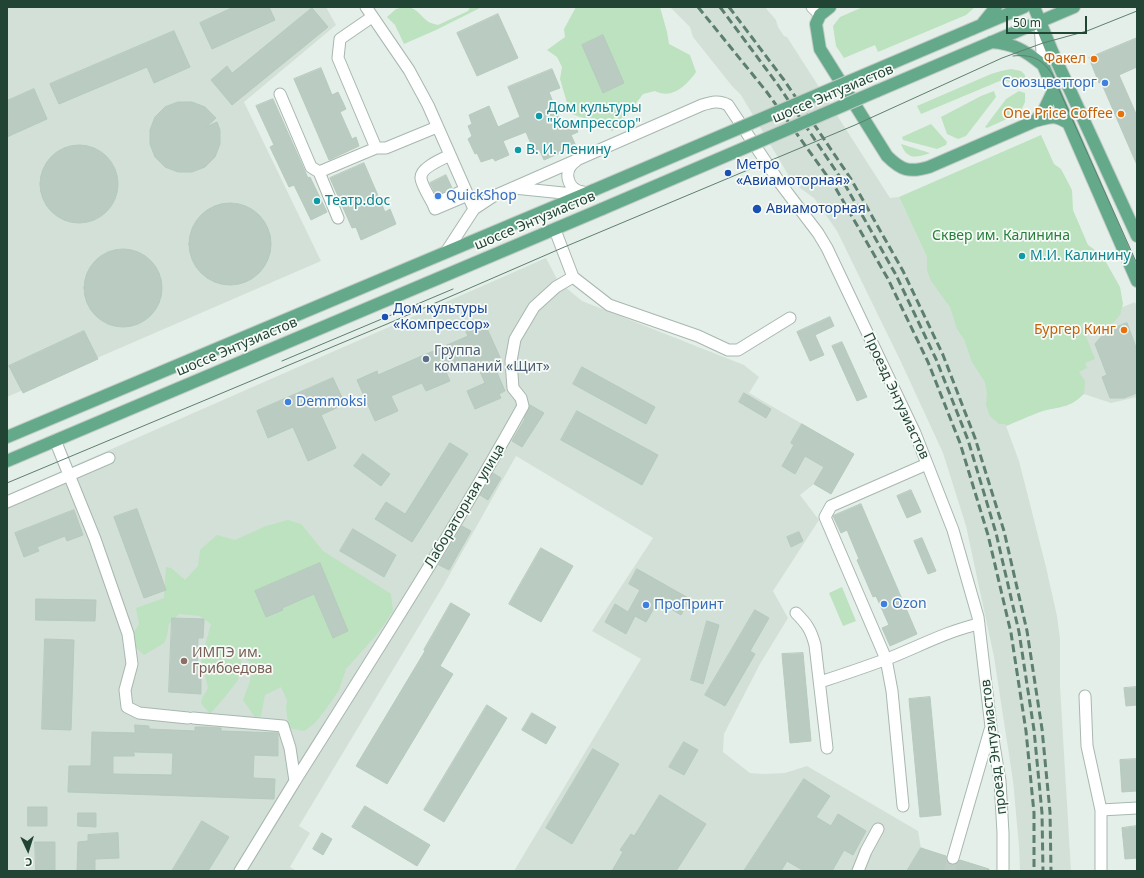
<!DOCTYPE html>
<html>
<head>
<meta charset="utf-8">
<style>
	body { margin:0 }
	#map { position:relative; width:1144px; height:878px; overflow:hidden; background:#e5efe9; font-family:"Noto Sans",sans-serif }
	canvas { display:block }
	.frame { position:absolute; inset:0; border:8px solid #224434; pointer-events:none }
	.north { position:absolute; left:8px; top:830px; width:40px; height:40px; -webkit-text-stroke:3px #f6fbf8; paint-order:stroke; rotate:176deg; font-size:11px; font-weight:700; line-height:16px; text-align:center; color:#224434 }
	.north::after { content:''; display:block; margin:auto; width:14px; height:18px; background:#224434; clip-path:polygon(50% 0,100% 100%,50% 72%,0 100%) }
	.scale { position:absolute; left:1006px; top:16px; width:81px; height:18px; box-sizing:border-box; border:2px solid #224434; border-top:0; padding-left:5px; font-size:12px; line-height:14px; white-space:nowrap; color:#224434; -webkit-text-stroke:3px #f6fbf8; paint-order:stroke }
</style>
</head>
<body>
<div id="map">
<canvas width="1144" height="878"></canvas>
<div class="frame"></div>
<div class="north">С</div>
<div class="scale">50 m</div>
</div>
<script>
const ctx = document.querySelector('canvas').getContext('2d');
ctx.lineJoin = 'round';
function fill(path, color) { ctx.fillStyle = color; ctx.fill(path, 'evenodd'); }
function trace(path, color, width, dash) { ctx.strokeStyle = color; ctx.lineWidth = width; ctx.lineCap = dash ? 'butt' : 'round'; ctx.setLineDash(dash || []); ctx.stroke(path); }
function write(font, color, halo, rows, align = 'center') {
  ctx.font = font + ' "Noto Sans",sans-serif'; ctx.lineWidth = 3.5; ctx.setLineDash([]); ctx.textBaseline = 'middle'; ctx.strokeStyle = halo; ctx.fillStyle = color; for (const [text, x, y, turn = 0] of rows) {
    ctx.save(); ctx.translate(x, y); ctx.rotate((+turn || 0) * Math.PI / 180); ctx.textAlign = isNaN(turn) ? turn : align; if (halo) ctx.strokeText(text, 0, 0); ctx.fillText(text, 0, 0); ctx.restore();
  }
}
fill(new Path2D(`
	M7,7h319l10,18 -92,77 77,159 -314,136z
	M670,7h95l11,13 2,7 6,9 3,1 103,161 9,-1 107,229 13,35 27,106 11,49 3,23v47l11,185h-51l-1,-25 -6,-65 -19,-124 -28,-131 -23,-73 -42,-91 -64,-131 -23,-33 -21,-15 -52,-88 -9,-9 -39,-49 -3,-10z
	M546,258l12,23 24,20 162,64 15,12 -10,16 105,61 -23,40 -17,-10 -14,11 19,25 -46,71 15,27 -28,46 -36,70 -1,18 27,21 12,1 23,-1 22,-7 111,65 3,17 2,-1v2l59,18v4h-468l127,-212 -49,-28 61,-93 -137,-82 -74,132 -143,238 11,7 -20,34 7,4h-290v-376z
	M1135,302l2,5v90l-26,6 -27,-9 -8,-21 10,-5 -2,-5 -3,-39z`), '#d3e0d7');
fill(new Path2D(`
	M404,7c12,0 14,6 22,13 3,3 8,4 12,5l30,-14 2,-4h12l-46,23 -32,14 -9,-19 -8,-8 9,-8z
	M576,7h84l7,25 2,12 21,11 6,17c-9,13 -24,28 -41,19l-12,3 -22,29 -9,8 -20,-11 -12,-3 -10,-4 -10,-34 2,-12 -5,-10 -10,-7 18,-13 -1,-8z
	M863,7h112l-9,8 -88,37 -3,-7 -31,13 -8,-12 -3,-20 7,-9z
	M1011,69l10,2 4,4v4l-11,4 -12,-3 -81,34 -4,-8 74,-32 10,-3z
	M994,91l2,6 -30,39 -8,3 -11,-5 -6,-17 40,-21z
	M1019,91l6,2v9l-5,11 -33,15 -2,-1 21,-28z
	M931,124l16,18 -1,3 -9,4 -34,-9 -1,-3z
	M1041,135l13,29 7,5 11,21 1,20 15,35 14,10 18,32 3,17 -3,11 -7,8 -12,4 -10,-4 -10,1 14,35 -10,4 2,5 -8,4 6,9 -1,13c-14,13 -19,12 -37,16 -10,2 -30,12 -41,16l-1,-2h-6l-9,-8 -4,-11 1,-12 -2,-11 -13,-20 -8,-23 -7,-10 -7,-22 -19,-26 -4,-11v-13l-28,-60z
	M901,144l29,9c-14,5 -23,7 -29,-9z
	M288,520l13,4 22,27 68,43 2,17 -15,22 -32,36 -7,21 -13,19 -12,15 -10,7 -15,-3 -3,-19 1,-9 -6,-13 -16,8 -4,21 -6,1 -12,-17 7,-19 2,-17 -10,-8 -4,24 -14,18 -14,16 -9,-11 1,-5 6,-10 -7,-29 10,-35 -11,-8 -21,-2 -10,10 -2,12 -3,7 -20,12 -12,-11v-8l7,-12 -3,-16 28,-10 2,-31 5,1 14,12 13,-14 2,-16 17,-15 18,5 31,-14z
	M842,587l14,34 -13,5 -14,-33z`), '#bce2bf');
const building = new Path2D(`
	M234,7h35l6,13 -63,29 -12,-26z
	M312,8l16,19 -96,78 -21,-25 16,-14 5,7z
	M498,14l20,44 -41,18 -20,-43z
	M174,31l16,36 -36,16 -7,-16 -88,37 -9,-20z
	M603,35l21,48 -21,10 -21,-48z
	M1137,38v29l-18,8 18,41v49l-36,-83 -2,1 -10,-25z
	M321,68l11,27 6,-3 8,17 -6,3 12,27 4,-2 3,9 -30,14 -35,-81z
	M552,69l8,19 -11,4 13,33 11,-4 5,11 -7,3 5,11 -32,14 -5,-11 -5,2 -8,-19 -23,9 6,14 -14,6 -2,-3 -12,4 -4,-9 -2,1 -7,-15 4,-3 -4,-10 4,-2 -3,-9 20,-9 9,21 22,-10 -12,-30z
	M34,89l13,30 -40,18v-36z
	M273,99l35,79 2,-1 17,35 -16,8 -17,-35 -5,2 -19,-40 4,-2 -18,-39z
	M178,102h14l13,5 11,11 -10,9 11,-5 3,8v14l-5,13 -10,10 -13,5h-14l-13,-5 -10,-10 -5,-13v-14l5,-13 10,-10z
	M40 184a39 39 0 1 1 78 0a39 39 0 1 1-78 0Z
	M364,163l21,49 5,-3 6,15 -35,16 -5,-13 -4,1 -22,-50z
	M446,175l6,13 -16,7 -6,-12z
	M189 244a41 41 0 1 1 82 0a41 41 0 1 1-82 0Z
	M84 288a39 39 0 1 1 78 0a39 39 0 1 1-78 0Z
	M830,317l4,9 -19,9 9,20 -14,6 -13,-29z
	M1127,323l10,27v43l-13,5h-14l-8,-21 5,-2 -12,-31 11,-13z
	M485,324l18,40 -8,4 10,23 -6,3 2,4 -26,11 -8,-18 18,-8 -10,-23 -29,12 4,9 -24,10 -4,-8 -31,13 7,15 -23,10 -18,-41 20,-9 1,4 90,-39 -2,-4z
	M84,331l14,28 -75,34 -14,-27z
	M842,342l25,55 -10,4 -25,-55z
	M582,367l73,40 -9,17 -73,-40z
	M333,378l12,26 -24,11 15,33 -28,13 -15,-34 -25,11 -11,-27z
	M744,393l27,16 -5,9 -27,-16z
	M530,405l14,8 -22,34 -10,-6 13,-22 -1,-1z
	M577,411l81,44 -16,30 -81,-45z
	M802,424l52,30 -23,40 -17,-10 10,-17 -19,-11 -10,18 -13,-8 12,-21 -3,-2z
	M450,443l18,11 -56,88 -37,-23 11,-17 19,12z
	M363,454l27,20 -9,12 -27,-20z
	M493,473l8,5 -13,22 -8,-5z
	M911,490l10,22 -14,6 -10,-22z
	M861,504l56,130 -27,12 -8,-18 7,-3 -13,-29 -3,1 -16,-37 2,-1 -12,-29 -6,3 -8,-17z
	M137,509l29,81 -22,8 -30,-81z
	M74,510l9,25 -16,6 -2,-5 -28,11 2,4 -15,6 -9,-24z
	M462,526l9,5 -22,39 -10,-5z
	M353,529l43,26 -12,22 -44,-26z
	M799,532l4,9 -12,6 -4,-10z
	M922,538l14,33 -8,3 -14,-33z
	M541,548l32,18 -32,56 -32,-18z
	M320,563l28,68 -15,7 -19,-44 -32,14 1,2 -17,7 -11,-26z
	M637,569l53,30 -9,16 -23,-14 -12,21 -11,-6 -9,18 -21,-12 10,-18 13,8 12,-22 -11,-6z
	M36,599l60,1 -1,21 -59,-1z
	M451,603l19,11 -30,52 13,8 -66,110 -31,-18 69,-115 -1,-1z
	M755,610l14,8 -19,33 5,3 -30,52 -20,-11z
	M172,618l32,1 -1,19h-5l-1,37h4v19l-32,-2z
	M707,621l12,4 -16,59 -12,-4z
	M45,639l29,1 -3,90 -29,-1z
	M803,653l8,88 -21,2 -8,-89z
	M1137,687v18l-11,1 -2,-18z
	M930,697l11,118 -21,2 -11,-118z
	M487,705l20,13 -63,104 -20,-12z
	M532,713l24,14 -10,17 -24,-14z
	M135,725l14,1v3l46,2v-4h11l15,1v3l57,2v23l-24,-1 -1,23 22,1 -1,20 -206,-7 1,-26h22l1,-34 43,1zM134,752l39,1 -1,22 -59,-1v-18h21z
	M684,742l14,8 -14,25 -15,-8z
	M593,749l26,15 -47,80 -26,-16z
	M1137,759v32l-15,1 -2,-32z
	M804,779l26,17 -14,21 15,9 7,-12 28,17 -13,24 -9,-5 -12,21h-28l-17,-10 -6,10h-37z
	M660,795l46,29 -21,33 -9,14h-64l11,-19 -3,-2 11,-16 3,2z
	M365,806l65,39 -13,21 -65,-39z
	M28,807h19v19h-19z
	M78,813h18v14l-18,-1z
	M202,821l27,16 -21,34h-36z
	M1137,826v32l-12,1 -3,-31z
	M118,833l1,25 -24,1v12h-18l1,-29 10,-1v-6z
	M322,833l10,6 -9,16 -10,-6z
	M35,842h20v28h-19z
	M921,848l25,8v4l5,5h4l5,-5 29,9v2h-82z`);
fill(building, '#bacbc1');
trace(building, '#b6cabe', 1);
trace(new Path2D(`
	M949,871l4,-13`), '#becdc5', 11, [11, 5.5]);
const minor = new Path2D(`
	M366,7l43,63 19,35 46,104
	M812,7l8,8
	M372,17l-32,22 -2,19 38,90h10l51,-21
	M1040,26l3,39
	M280,94l31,73 8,5 57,-24
	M576,161c-14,9 -9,29 7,31
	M319,172l19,46
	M514,188l69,7
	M465,190l-32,14 2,5 33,-14
	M433,204c-3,-6 -12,-20 -12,-26 -1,-10 21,-19 29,-23
	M555,230l18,47
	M446,252l28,-43 18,-12 210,-92c10,-3 17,-5 26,0l52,78 38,50 9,15 88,185 38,97 25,87 13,110 9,54 3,52v38
	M573,277l36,28 89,31 30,14h10l52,-32
	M55,440l40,99 33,95 4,30 -7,26 2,17 12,6 49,5
	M7,502l102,-44
	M796,613c11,11 15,17 19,32l12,103
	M820,682c22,-7 45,-15 67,-23 31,-12 60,-28 92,-35
	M1085,696l2,50 14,64
	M193,718l90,8 7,22 5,33 -55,90
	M295,781c78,-124 157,-247 228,-375l-2,-8 -8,-10 -2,-27 4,-22 19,-32 22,-20 17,-10
	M903,806l-11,-115 -6,-32 -61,-142 6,-11 96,-42
	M953,858l37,-128
	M858,871l8,-20 12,-22
	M1101,871v-61l36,-2`);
const major = new Path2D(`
	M830,7l-10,8 -4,9 4,25 67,107c14,14 22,17 42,11l106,-46c16,-4 19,-7 33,2
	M1034,7l18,44 85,185
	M983,23l13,-16
	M972,29l52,-22
	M991,42c24,2 33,8 52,23l94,216
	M877,91l197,-84
	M1035,121l9,-11 10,-21
	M7,437l587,-247
	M7,461l595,-252`);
trace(minor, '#a7b8af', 13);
trace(major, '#c1cbc6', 14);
trace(minor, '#fff', 11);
trace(major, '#65a98b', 12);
trace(new Path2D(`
	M1013,56c19,-2 29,3 39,18l85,190
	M282,361l171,-72
	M7,483l380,-159 175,-76 293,-123 147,-67 41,-15 44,-12 50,-20`), '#5d7f6f', 1);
trace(new Path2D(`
	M698,7l68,84 69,96 53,92 40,83 32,81 28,92 23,98 15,98 8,82v58
	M720,7l58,78 66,98 52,92 40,84 32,81 28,93 23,99 15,98 8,83 1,58
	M729,7l55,73 67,99 52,92 40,84 32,83 29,93 23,100 15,98 8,83 1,59`), '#5d7f6f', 3, [8, 4]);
const majorBridge = new Path2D(`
	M594,190l378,-161
	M602,209l275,-118`);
trace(majorBridge, '#c1cbc6', 14, []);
trace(majorBridge, '#65a98b', 12);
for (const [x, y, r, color] of [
	[1094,59,4,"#e8710a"],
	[1105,83,4,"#3f7fe0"],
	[1121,114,4,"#e8710a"],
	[539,116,4,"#0f9aa8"],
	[518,150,4,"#0f9aa8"],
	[728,173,4,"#1a4fb4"],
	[438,196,4,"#3f7fe0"],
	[317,201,4,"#0f9aa8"],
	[757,209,5,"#1a4fb4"],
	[1022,256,4,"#0f9aa8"],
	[385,317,4,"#1a4fb4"],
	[1124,330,4,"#e8710a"],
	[426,359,4,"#5c6f8a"],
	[288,402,4,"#3f7fe0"],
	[884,604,4,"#3f7fe0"],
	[646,605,4,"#3f7fe0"],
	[184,661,4,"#8d6e63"]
]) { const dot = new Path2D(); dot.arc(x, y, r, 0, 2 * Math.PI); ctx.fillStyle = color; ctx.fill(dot); trace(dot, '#f6fbf8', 1.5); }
write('14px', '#c56008', '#f6fbf8', [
	["Факел",1086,59],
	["One Price Coffee",1113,114],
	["Бургер Кинг",1116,330]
], 'right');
write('14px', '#366cbe', '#f6fbf8', [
	["Союзцветторг",1097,83,"right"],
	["QuickShop",446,196],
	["Demmoksi",296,402],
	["Ozon",892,604],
	["ПроПринт",654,605]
], 'left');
write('14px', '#224434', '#f6fbf8', [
	["шоссе Энтузиастов",833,94,-23],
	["шоссе Энтузиастов",535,221,-23],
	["шоссе Энтузиастов",237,347,-23],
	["Проезд Энтузиастов",896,396,65],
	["Лабораторная улица",465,506,-59],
	["проезд Энтузиастов",994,747,-97]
]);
write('14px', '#0d838f', '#f6fbf8', [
	["Дом культуры",547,108],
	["\"Компрессор\"",547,124],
	["В. И. Ленину",526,150],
	["Театр.doc",325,201],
	["М.И. Калинину",1030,256]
], 'left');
write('14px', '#164399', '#f6fbf8', [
	["Метро",736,165],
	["«Авиамоторная»",736,181],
	["Авиамоторная",766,209],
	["Дом культуры",393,309],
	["«Компрессор»",393,325]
], 'left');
write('14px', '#277f39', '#f6fbf8', [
	["Сквер им. Калинина",1001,236]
]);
write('14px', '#4e5e75', '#f6fbf8', [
	["Группа",434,351],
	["компаний «Щит»",434,367]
], 'left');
write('14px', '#785e54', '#f6fbf8', [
	["ИМПЭ им.",192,653],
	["Грибоедова",192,669]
], 'left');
</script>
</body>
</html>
